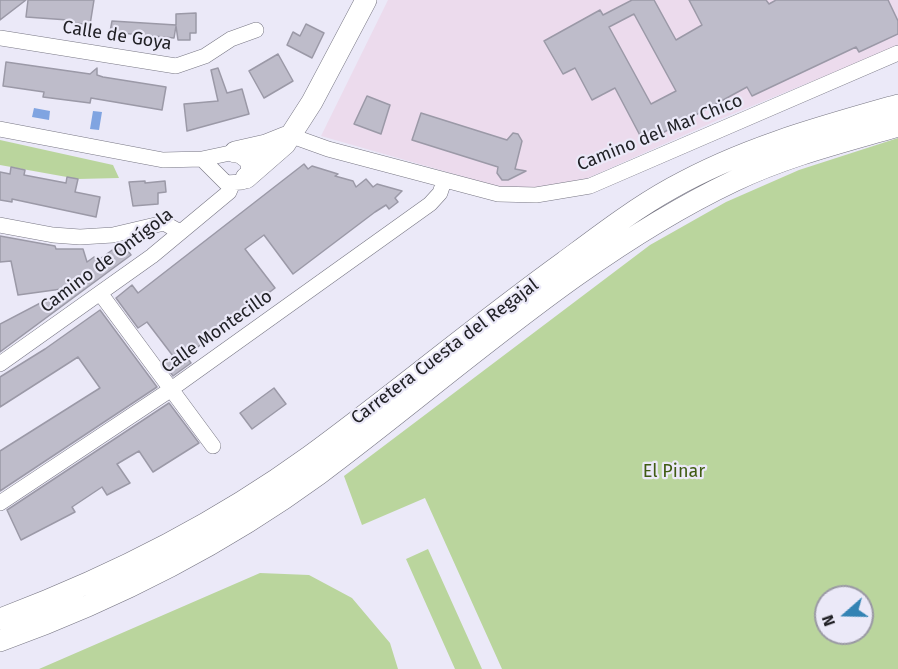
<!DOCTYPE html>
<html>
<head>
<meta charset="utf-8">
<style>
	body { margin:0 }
	#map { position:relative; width:898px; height:669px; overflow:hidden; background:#ebe9f8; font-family:"Fira Sans",sans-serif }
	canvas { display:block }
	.north { position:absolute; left:814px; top:585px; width:60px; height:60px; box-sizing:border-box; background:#ebe9f8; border:2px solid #9a99a4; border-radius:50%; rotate:250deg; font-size:16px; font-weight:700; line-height:24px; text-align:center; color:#212126 }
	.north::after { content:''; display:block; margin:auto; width:21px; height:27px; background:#3383b4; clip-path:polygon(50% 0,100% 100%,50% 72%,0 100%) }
</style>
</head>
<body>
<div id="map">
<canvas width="898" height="669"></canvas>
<div class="north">N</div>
</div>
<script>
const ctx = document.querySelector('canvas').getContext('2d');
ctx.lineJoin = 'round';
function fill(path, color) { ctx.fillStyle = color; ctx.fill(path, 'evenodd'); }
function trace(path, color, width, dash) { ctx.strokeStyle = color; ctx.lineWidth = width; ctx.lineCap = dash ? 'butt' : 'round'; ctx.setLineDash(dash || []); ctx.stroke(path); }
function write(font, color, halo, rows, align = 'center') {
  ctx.font = font + ' "Fira Sans",sans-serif'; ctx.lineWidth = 4.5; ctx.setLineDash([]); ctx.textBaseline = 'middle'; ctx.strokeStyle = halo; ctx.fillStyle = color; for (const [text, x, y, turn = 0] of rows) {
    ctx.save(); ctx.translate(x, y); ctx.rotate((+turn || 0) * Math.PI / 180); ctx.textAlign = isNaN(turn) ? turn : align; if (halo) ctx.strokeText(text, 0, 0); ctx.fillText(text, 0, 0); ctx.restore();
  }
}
fill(new Path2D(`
	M388,0h510v46l-180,74 -130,58 -52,10h-33l-182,-52z`), '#ecdbed');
fill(new Path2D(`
	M898,138v531h-396l-77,-171 -63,27 -18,-49 306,-231 76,-43 73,-32zM826,597h36v36h-36z
	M0,140l113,25 6,13 -41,1 -78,-14z
	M428,549l54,120h-27l-49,-110z
	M260,573l49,2 43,23 38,45 8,26h-359z`), '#bad59d');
fill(new Path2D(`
	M34,108l16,3 -1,9 -17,-3z
	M93,111l9,1 -3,18 -9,-1z`), '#80a4e1');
const building = new Path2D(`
	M0,0h26l-26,20z
	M28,0h66l-4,25 -22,-3v-2l-42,-3z
	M632,0h22l22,40 26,-15 -13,-25h77l3,4 7,-4h112l10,21v13l-39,18 -3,-5 -104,49 -5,-9 -103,56 -29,-55 -23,12 -17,-32 -12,6 -19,-33 56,-31 3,5zM634,14l42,77 -25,13 -42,-77z
	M196,13v20h-6v7h-12l-2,-14 -2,12 -64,-6 2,-11 64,4v-11z
	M306,24l18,9 -12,25 -25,-13 6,-13 7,4z
	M278,54l15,27 -29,17 -15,-27z
	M6,62l84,12 7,-6v7l6,2 63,10 -4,23 -71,-12 -1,5 -47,-6 1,-5 -41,-6z
	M218,68l9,25 15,-4 7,25 -62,17 -3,-27 34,-3 -7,-31z
	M367,96l23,9 -9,29 -27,-10z
	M421,113l86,27 6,-7 5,1 4,7 -7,28 11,2 -18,9h-6l-5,-7 1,-6 -86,-27z
	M304,164l4,5 4,-3 26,8 -3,2 18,5 3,6 10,-8 7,8 4,-3 25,7 -7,7 3,4 -9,7 -3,-4 -11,7 -82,62 -29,-39 -19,14 30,39 -89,68 5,7 -18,13 -10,-14 10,-6 -26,-34 -9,6 -22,-30 16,-13 6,8z
	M11,167l14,3 -1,5 42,8 1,-6 11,2 -3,13 25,5 -4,20 -84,-18v3l-12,-2v-28l10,2z
	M145,181v2l20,-2 1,11 -8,1v11l-25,2 -4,-24z
	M0,236l55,10 1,3h27l4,13 7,-5 3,4 25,-18 9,12 -131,97v-28l69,-36 -51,7 -7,-34 -11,1z
	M100,310l57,77 -157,104v-40l100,-63 -22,-31 -78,50v-30l45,-28z
	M274,388l12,16 -34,25 -12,-16z
	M169,403l30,40 -46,29 -14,-21 -22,13 13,19 -23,12 -5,-8 -30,20 3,5 -54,28 -14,-30z`);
fill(building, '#bebcca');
trace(building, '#9b99a7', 1.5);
const street = new Path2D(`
	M0,38l176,28 29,-10 26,-17 25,-9
	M0,129l163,31 39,-1 33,-7 13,10 1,11 -7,9 -16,1 -24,-24
	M289,135l39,14 170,45 38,1 54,-9 308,-133
	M0,225l53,10 27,2 33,-2 51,-12 16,9
	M100,293l113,153
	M0,364l152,-108 77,-64 3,-7
	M0,503l170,-113 260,-186 10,-11 4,-12`);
const secondary = new Path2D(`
	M235,152l31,-7 20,-8
	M246,178l39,-34 27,-42 54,-102
	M0,619c109,-41 215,-94 310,-163 86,-63 168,-132 254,-194 35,-26 70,-53 108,-74 71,-40 148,-61 226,-83
	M0,641c113,-41 222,-96 319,-167 133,-99 265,-222 415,-293 52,-25 109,-39 164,-55`);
trace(street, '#787784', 16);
trace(secondary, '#787784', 22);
trace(street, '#fff', 15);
trace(secondary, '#fff', 21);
write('18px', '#212126', '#ebe9f8', [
	["Calle de Goya",117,36,9],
	["Camino del Mar Chico",660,133,-22],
	["Camino de Ontígola",107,261,-37],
	["Calle Montecillo",217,332,-35],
	["Carretera Cuesta del Regajal",445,352,-37]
]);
write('18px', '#405c14', '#ebe9f8', [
	["El Pinar",674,472]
]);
</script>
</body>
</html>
